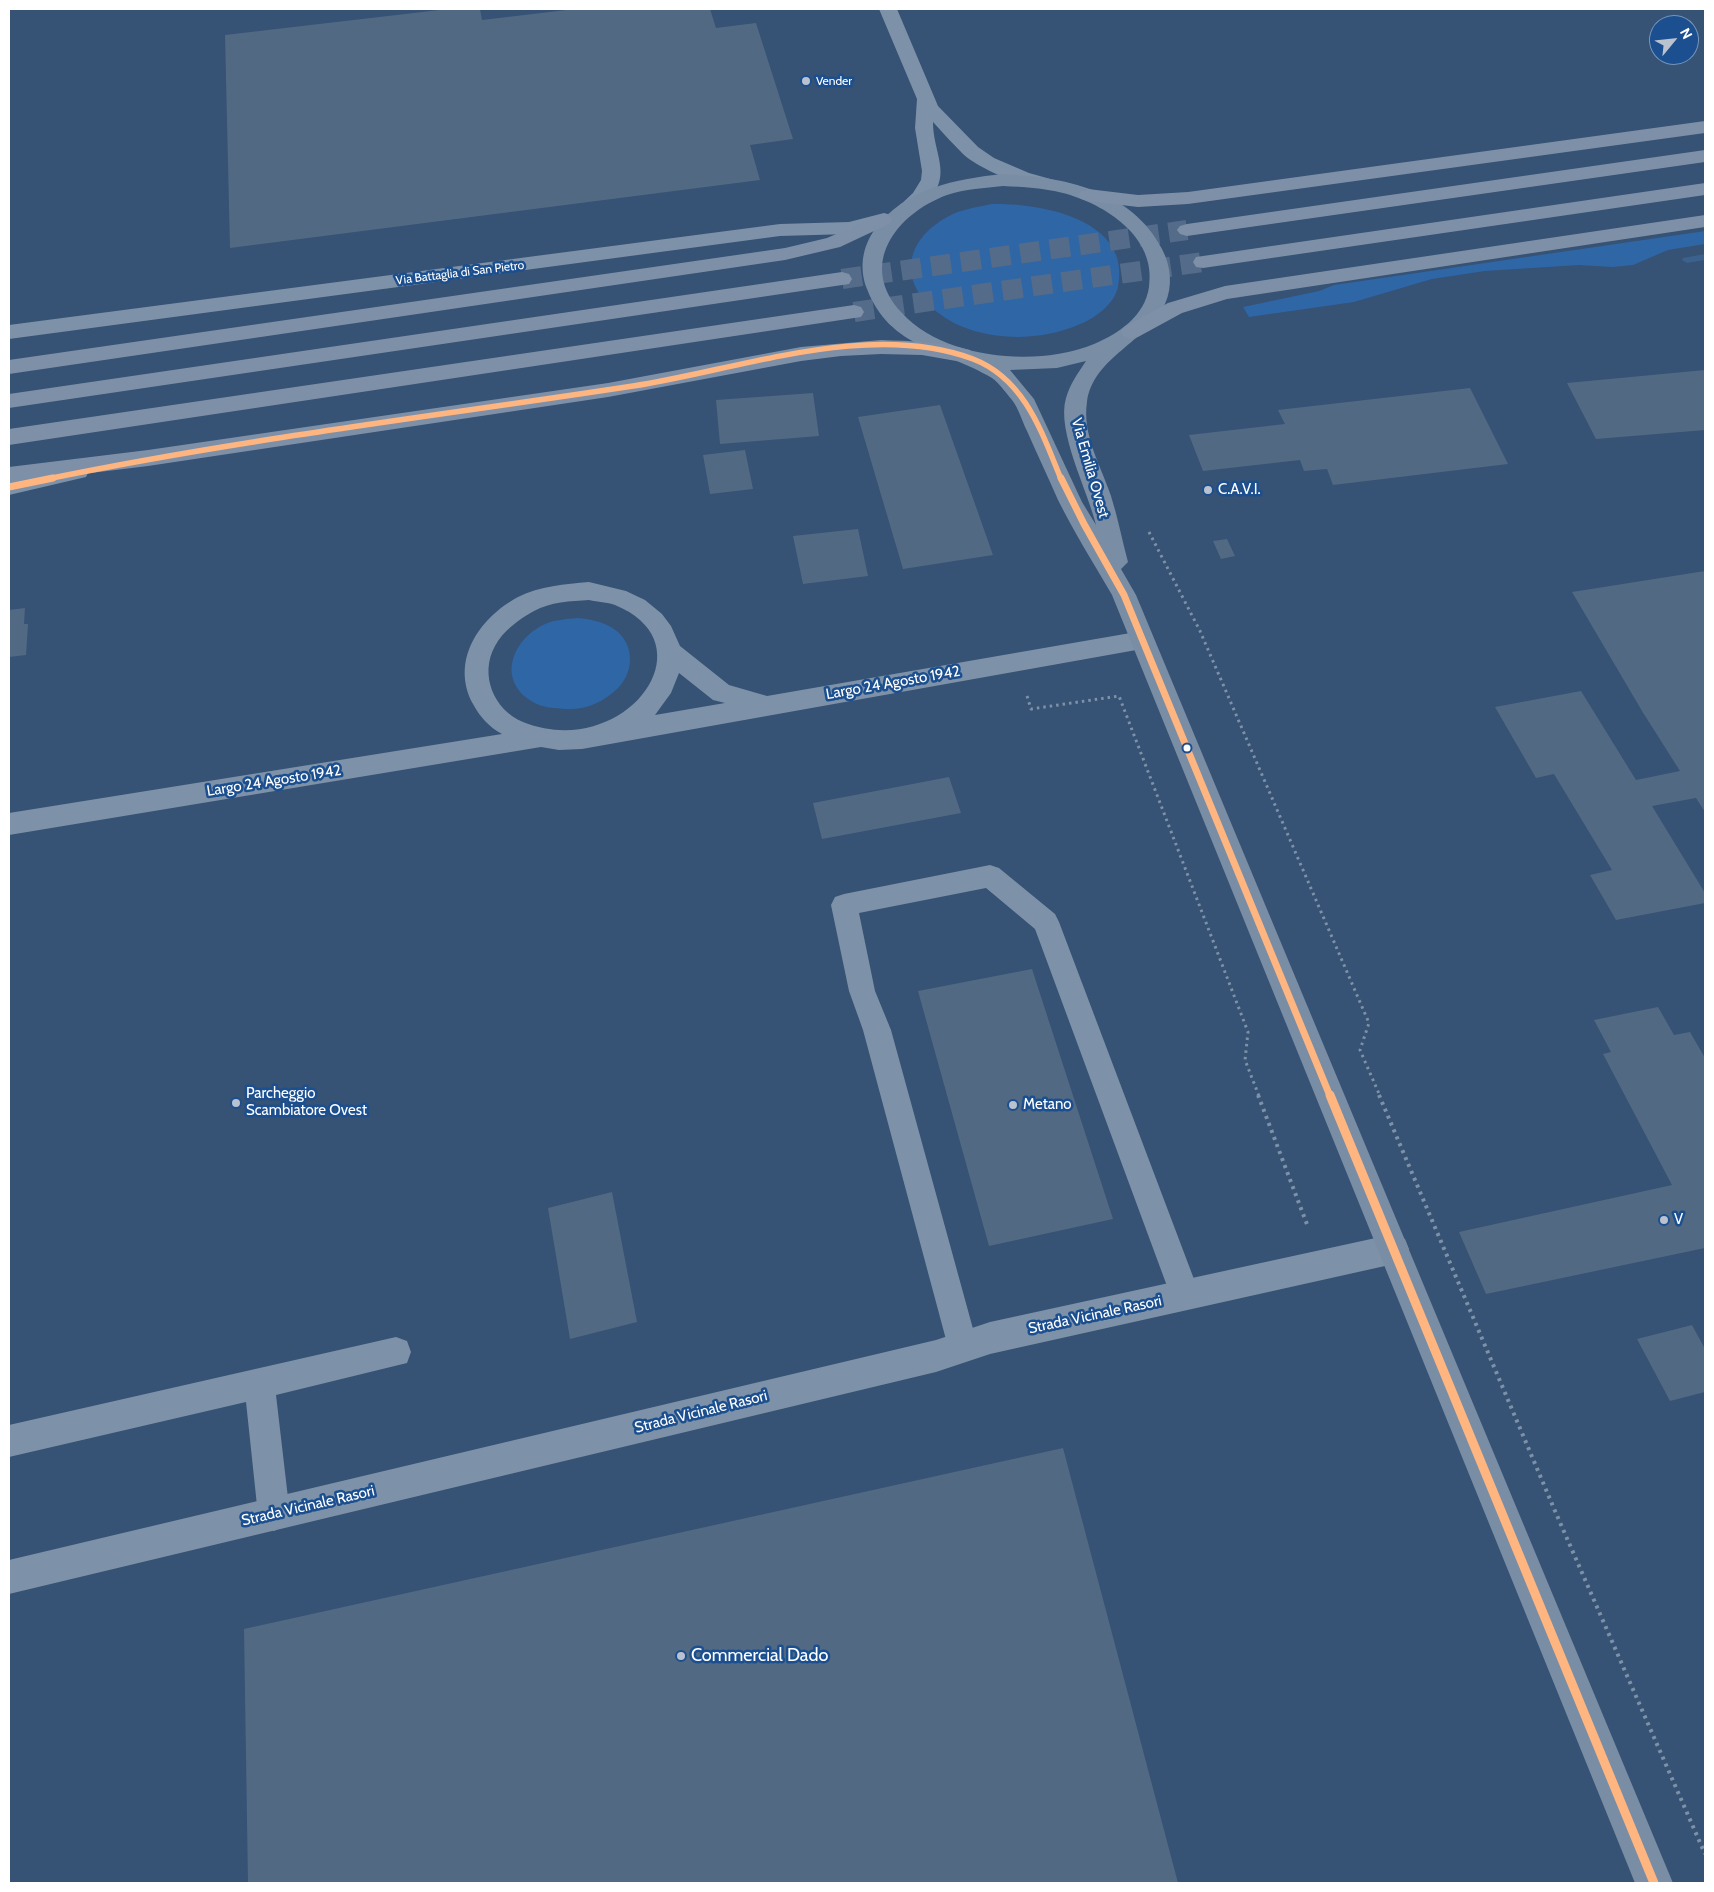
<!DOCTYPE html>
<html>
<head>
<meta charset="utf-8">
<style>
	body { margin:0 }
	#map { position:relative; width:1714px; height:1892px; overflow:hidden; background:#365274; font-family:Cabin,sans-serif }
	canvas { display:block }
	.frame { position:absolute; inset:0; border:10px solid #fff; pointer-events:none }
	.north { position:absolute; left:1649px; top:15px; width:50px; height:50px; box-sizing:border-box; background:#1b4f8f; border:1px solid #7695bc; border-radius:50%; rotate:62deg; font-size:14px; font-weight:700; line-height:20px; text-align:center; color:#fff }
	.north::after { content:''; display:block; margin:auto; width:18px; height:22px; background:#b9c2ce; clip-path:polygon(50% 0,100% 100%,50% 72%,0 100%) }
</style>
</head>
<body>
<div id="map">
<canvas width="1714" height="1892"></canvas>
<div class="frame"></div>
<div class="north">N</div>
</div>
<script>
const ctx = document.querySelector('canvas').getContext('2d');
ctx.lineJoin = 'round';
function fill(path, color) { ctx.fillStyle = color; ctx.fill(path, 'evenodd'); }
function trace(path, color, width, dash) { ctx.strokeStyle = color; ctx.lineWidth = width; ctx.lineCap = dash ? 'butt' : 'round'; ctx.setLineDash(dash || []); ctx.stroke(path); }
function write(font, color, halo, rows, align = 'center') {
  ctx.font = font + ' Cabin,sans-serif'; ctx.lineWidth = 5; ctx.setLineDash([]); ctx.textBaseline = 'middle'; ctx.strokeStyle = halo; ctx.fillStyle = color; for (const [text, x, y, turn = 0] of rows) {
    ctx.save(); ctx.translate(x, y); ctx.rotate((+turn || 0) * Math.PI / 180); ctx.textAlign = isNaN(turn) ? turn : align; if (halo) ctx.strokeText(text, 0, 0); ctx.fillText(text, 0, 0); ctx.restore();
  }
}
fill(new Path2D(`
	M992,204c49,-1 140,15 126,83 -4,18 -24,32 -40,38 -42,18 -103,17 -141,-13 -40,-31 -32,-73 12,-96 13,-7 29,-9 43,-12z
	M1705,231v13l-37,6 -35,15 -20,2 -34,-2 -94,6 -53,8 -78,23 -105,15 -6,-10 76,-16 15,-6z
	M578,618c11,1 22,3 33,9 23,13 25,43 7,61 -14,14 -32,22 -52,21 -11,-1 -24,-1 -33,-7 -35,-20 -23,-59 8,-76 11,-6 24,-7 37,-8z`), '#2f66a5');
fill(new Path2D(`
	M1705,254v6l-18,3 -5,-3 1,-2z`), '#3b618d');
fill(new Path2D(`
	M448,9h32l2,11 93,-11h135l6,19 40,-5 37,116 -43,6 10,35 -530,68 -5,-213z
	M1705,370v60l-109,9 -29,-56z
	M1470,388l38,76 -175,21 -6,-16 -23,2 -4,-11 -97,11 -14,-36 96,-11 -7,-14z
	M813,393l6,43 -99,8 -4,-44z
	M940,405l53,150 -90,14 -45,-152z
	M745,450l8,39 -43,5 -7,-39z
	M858,529l10,47 -65,8 -10,-48z
	M1227,539l8,17 -14,3 -8,-18z
	M1705,571v241l-9,-14 -44,8 53,87v10l-89,17 -26,-45 22,-5 -58,-96 -18,4 -41,-71 86,-16 55,89 44,-9 -38,-60 -70,-119z
	M25,608l-1,16h4l-2,31 -17,2v-47z
	M949,777l12,36 -139,26 -9,-36z
	M1032,969l81,250 -124,27 -71,-255z
	M1658,1007l16,28 16,-3 15,26v190l-219,46 -27,-62 213,-47 -69,-131 8,-2 -17,-32z
	M612,1192l25,130 -67,17 -22,-131z
	M1692,1325l13,24v43l-35,9 -33,-62z
	M1063,1448l115,435h-930l-4,-254z`), '#526984');
trace(new Path2D(`
	M842,279l345,-49
	M854,312l349,-50`), '#546c89', 20, [20, 10]);
trace(new Path2D(`
	M1149,532l51,99 169,392 -9,27 20,46
	M1027,696l4,13 88,-13 129,336 -3,28 14,36`), '#7d92a8', 3, [2.5, 4]);
trace(new Path2D(`
	M1258,1095l50,132
	M1379,1095l176,416 150,343`), '#7d92a8', 4, [3, 4.5]);
fill(new Path2D(`
	M990,865l9,3 56,46 4,8 141,373 -4,10 -11,4 -11,-4 -139,-376 -49,-41 -127,25 16,78 16,39 87,317 -4,11 -11,4 -11,-4 -4,-11 -85,-317 -14,-39 -18,-86 4,-8 9,-3z
	M396,1337l11,4 4,11 -4,11 -131,32 14,120 -5,11 -11,5 -11,-5 -5,-11 -12,-113 -237,55v-32z`), '#7d92a8');
fill(new Path2D(`
	M884,213l7,2 3,4 -3,4 -42,11 -69,2 -771,103v-14l771,-101 69,-2z
	M78,463l8,2 3,6 -3,6 -77,18v-16z
	M589,582l37,9 19,9 17,14 9,12 9,20 49,39 38,11 375,-65 9,3 3,6 -3,6 -9,3 -560,100 -23,1 -18,-3 -532,88v-22l493,-79c-13,-7 -22,-17 -29,-30 -23,-43 6,-86 45,-107 22,-11 47,-13 71,-15zM589,600c9,2 18,2 26,5 98,40 8,157 -92,117 -29,-12 -44,-47 -28,-76 8,-15 24,-27 39,-35 16,-9 37,-10 55,-11zM679,673l34,27 12,3 -70,12 16,-22z
	M1394,1234l11,5 4,10 -4,10 -11,5 -404,90 -54,18 -927,222v-34l927,-220 54,-18z`), '#7d92a8');
fill(new Path2D(`
	M879,9h18l41,97 40,41 16,11 35,15 25,7 3,4 -3,4c-21,5 -75,-19 -91,-34 -10,-10 -20,-21 -30,-32 0,33 22,55 -9,82 -8,7 -13,11 -24,8l-3,-4 16,-15 8,-13 1,-9 -7,-43 2,-29z`), '#7d92a8');
fill(new Path2D(`
	M1003,174c60,3 129,16 159,75 9,17 11,37 3,55 -18,38 -72,53 -78,98 -5,33 14,64 24,94 7,22 11,44 17,66l-7,7 15,26 537,1288h-38l-523,-1288c-18,-31 -38,-63 -54,-95 -10,-23 -21,-46 -31,-69 -5,-10 -8,-22 -15,-31 -6,-7 -13,-17 -20,-22 -48,-29 -102,-29 -125,-89 -8,-20 -5,-42 8,-60 30,-41 81,-50 128,-55zM1003,186c20,1 40,2 60,7 42,11 94,44 86,94 -4,29 -31,47 -55,57 -56,23 -149,16 -192,-31 -45,-48 -6,-99 45,-118 18,-6 38,-7 56,-9zM1086,361c-8,12 -16,23 -20,37 -10,33 22,93 30,127l-14,-23 -48,-103 -24,-29 47,-2z`), '#798da4');
fill(new Path2D(`
	M1705,121v12l-517,71 -50,3 -50,-6 -7,-2 -3,-4 3,-4 7,-2 50,6 50,-3z
	M1705,150v12l-518,74 -7,-2 -3,-4 3,-4 7,-2z
	M1705,183v12l-502,73 -7,-1 -3,-5 3,-5 7,-1z
	M882,214l7,2 3,4 -3,4 -49,23 -55,13 -776,114v-14l776,-112 42,-10z
	M1705,215v12l-478,72 -45,14 -44,24 -7,2 -7,-2 -3,-5 3,-5 44,-24 57,-17z
	M842,272l7,2 3,5 -3,5 -840,124v-14z
	M854,305l7,2 3,5 -3,5 -852,128v-16z
	M881,340c30,1 60,2 89,10l3,5 -3,5 -8,2 -40,-7 -41,-1 -40,2 -40,5 -193,36 -460,69 -139,17v-16l139,-17 460,-67 193,-36z`), '#7e90a7');
trace(new Path2D(`
	M47,479c194,-40 390,-63 586,-93 105,-16 236,-66 340,-27 52,20 69,74 88,120`), '#ffb580', 5.5);
trace(new Path2D(`
	M1061,478l23,46 40,71 206,501
	M9,487l44,-9`), '#ffb580', 7);
trace(new Path2D(`
	M1330,1095l324,788`), '#ffb580', 9);
for (const [x, y, r, color] of [
	[806,81,5,"#b9c2ce"],
	[1208,490,5,"#b9c2ce"],
	[1187,748,4.5,"#fff"],
	[236,1103,5,"#b9c2ce"],
	[1013,1105,5,"#b9c2ce"],
	[1664,1220,5,"#b9c2ce"],
	[681,1656,5,"#b9c2ce"]
]) { const dot = new Path2D(); dot.arc(x, y, r, 0, 2 * Math.PI); ctx.fillStyle = color; ctx.fill(dot); trace(dot, '#1b4f8f', 2); }
write('12px', '#fff', '#1b4f8f', [
	["Vender",816,81]
], 'left');
write('12px', '#fff', '#1b4f8f', [
	["Via Battaglia di San Pietro",460,273,-7]
]);
write('15px', '#fff', '#1b4f8f', [
	["Via Emilia Ovest",1090,468,74],
	["Largo 24 Agosto 1942",893,683,-10],
	["Largo 24 Agosto 1942",274,781,-9],
	["Strada Vicinale Rasori",1095,1315,-12],
	["Strada Vicinale Rasori",701,1412,-14],
	["Strada Vicinale Rasori",308,1506,-13]
]);
write('15px', '#fff', '#1b4f8f', [
	["C.A.V.I.",1218,490],
	["Parcheggio",246,1094],
	["Scambiatore Ovest",246,1111],
	["Metano",1023,1105],
	["V",1674,1220]
], 'left');
write('18px', '#fff', '#1b4f8f', [
	["Commercial Dado",691,1656]
], 'left');
</script>
</body>
</html>
